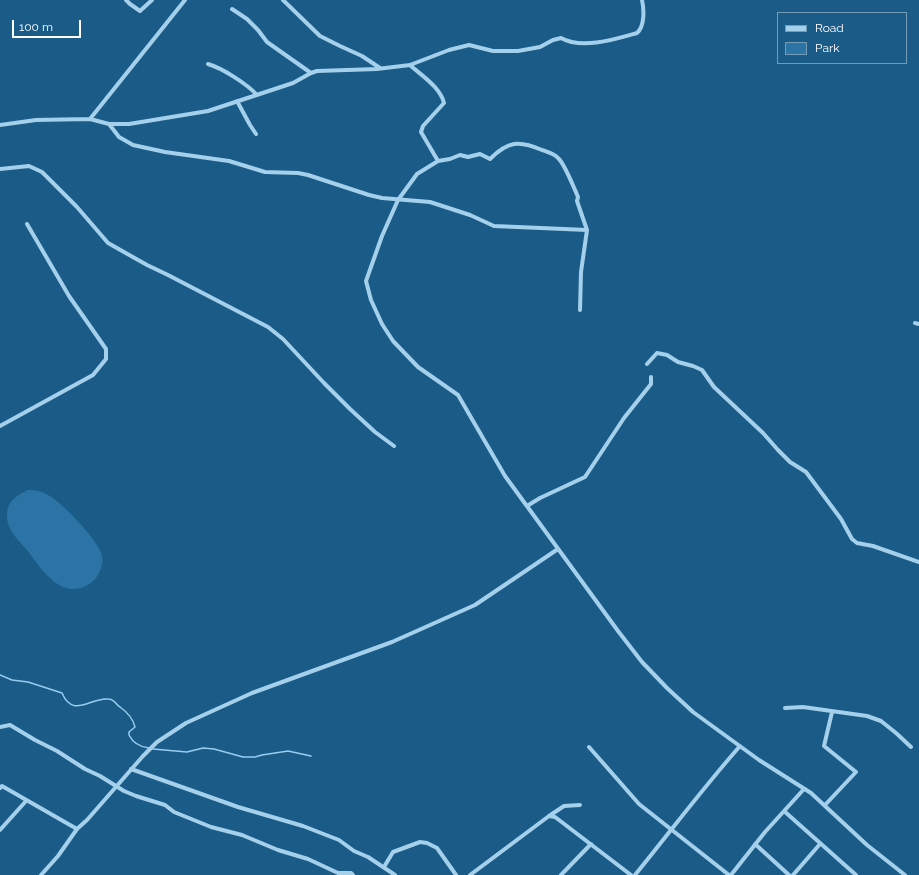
<!DOCTYPE html>
<html>
<head>
<meta charset="utf-8">
<style>
	body { margin:0 }
	#map { position:relative; width:919px; height:875px; overflow:hidden; background:#1b5b88; font-family:Raleway,sans-serif }
	canvas { display:block }
	.legend { position:absolute; left:777px; top:12px; width:130px; height:52px; box-sizing:border-box; background:#1b5b88; border:1px solid #769db8; margin:0; padding:5px 7px; list-style:none; font-size:12px; color:#fff }
	.legend li { display:flex; align-items:center; gap:8px; height:20px }
	.legend b { width:20px; border:1px solid #769db8 }
	.scale { position:absolute; left:12px; top:20px; width:69px; height:18px; box-sizing:border-box; border:2px solid #fff; border-top:0; padding-left:5px; font-size:12px; line-height:14px; white-space:nowrap; color:#fff; -webkit-text-stroke:3px #1b5b88; paint-order:stroke }
</style>
</head>
<body>
<div id="map">
<canvas width="919" height="875"></canvas>
<ul class="legend">
<li><b style="height:5px;background:#a4d0ec"></b>Road</li>
<li><b style="height:11px;background:#2b74a5"></b>Park</li>
</ul>
<div class="scale">100 m</div>
</div>
<script>
const ctx = document.querySelector('canvas').getContext('2d');
ctx.lineJoin = 'round';
function fill(path, color) { ctx.fillStyle = color; ctx.fill(path, 'evenodd'); }
function trace(path, color, width, dash) { ctx.strokeStyle = color; ctx.lineWidth = width; ctx.lineCap = dash ? 'butt' : 'round'; ctx.setLineDash(dash || []); ctx.stroke(path); }
fill(new Path2D(`
	M28,490c7,0 14,1 20,5 13,6 52,47 54,61 2,7 -2,16 -6,22 -3,4 -8,7 -12,9 -26,10 -44,-20 -57,-37 -6,-7 -13,-13 -17,-22 -3,-5 -4,-14 -2,-20 2,-9 12,-14 20,-18z`), '#2b74a5');
trace(new Path2D(`
	M0,675l12,5 16,2 34,11c11,26 29,4 46,6 7,0 8,6 12,8 7,5 13,11 15,20l-6,5v3c4,8 11,12 20,13
	M153,749l34,3 16,-4 11,1 29,8h12l7,-2 26,-4 23,5`), '#97cdee', 1.5);
trace(new Path2D(`
	M126,0l4,4 10,7 12,-11
	M283,0l37,36 20,10 22,10 18,12
	M232,9l15,10 11,11 9,12 44,31
	M208,64c14,4 39,20 49,31
	M410,65c12,11 30,22 34,38l-21,23 -2,6 17,29
	M237,101l13,24 6,9
	M90,119l95,-119
	M109,124l10,13 14,8 32,7 64,9 36,11 33,1 10,2 61,20 13,3 48,4 40,13 24,11 93,4
	M0,125l36,-5 54,-1 19,5h20l79,-13 85,-28 18,-10 6,-2 60,-2 33,-4 39,-15 20,-5 24,6h25l22,-4 13,-7 8,-2c21,12 55,1 76,-5 8,-7 7,-24 5,-33
	M0,169l29,-3 13,6 35,35 31,36 39,22 21,10 100,52 15,12 41,44 26,26 25,23 19,14
	M580,310l1,-38 6,-42 -10,-29 1,-4c-4,-9 -13,-32 -19,-38 -4,-5 -11,-7 -17,-9 -23,-10 -34,-9 -52,9l-10,-5 -12,3 -8,-2 -10,4 -12,2 -21,13 -19,26 -16,36 -16,45 5,19 11,24 11,17 25,26 40,28 47,81 113,155 24,31 25,26 26,24 66,48 52,33 56,52 38,30
	M915,323l4,1
	M647,364l10,-11 10,2 11,7 15,4 9,4 12,17 49,46 15,17 12,12 16,10 35,47 11,20 5,4 16,3 46,16
	M0,426l93,-51 13,-16v-10l-37,-53 -42,-72
	M527,506l13,-8 45,-21 39,-59 27,-34v-7
	M785,708l18,-1 64,9 14,5 15,12 15,14
	M0,727l10,-2 25,15 22,11 28,18 15,7 24,15 12,5 29,9 9,7 37,15 31,8 36,15 30,9 30,14h13l2,2
	M589,747l50,57 90,71
	M131,769l107,38 65,19 36,14 15,11 14,6 27,18
	M0,788l2,-2 75,43
	M825,805l31,-33 -32,-26 8,-34
	M784,811l72,64
	M549,816l15,-10 16,-1
	M0,830l26,-29
	M755,844l34,31
	M384,867l9,-15 27,-10 7,1 10,5 19,27
	M41,875l17,-19 19,-27 10,-9 56,-64 14,-14 29,-19 66,-30 140,-51 83,-37 83,-56
	M470,875l79,-59 6,1 4,3 72,55
	M561,875l30,-31
	M635,875c35,-43 68,-87 105,-129
	M731,875l34,-43 39,-43
	M793,875l27,-31`), '#a4d0ec', 4);
</script>
</body>
</html>
